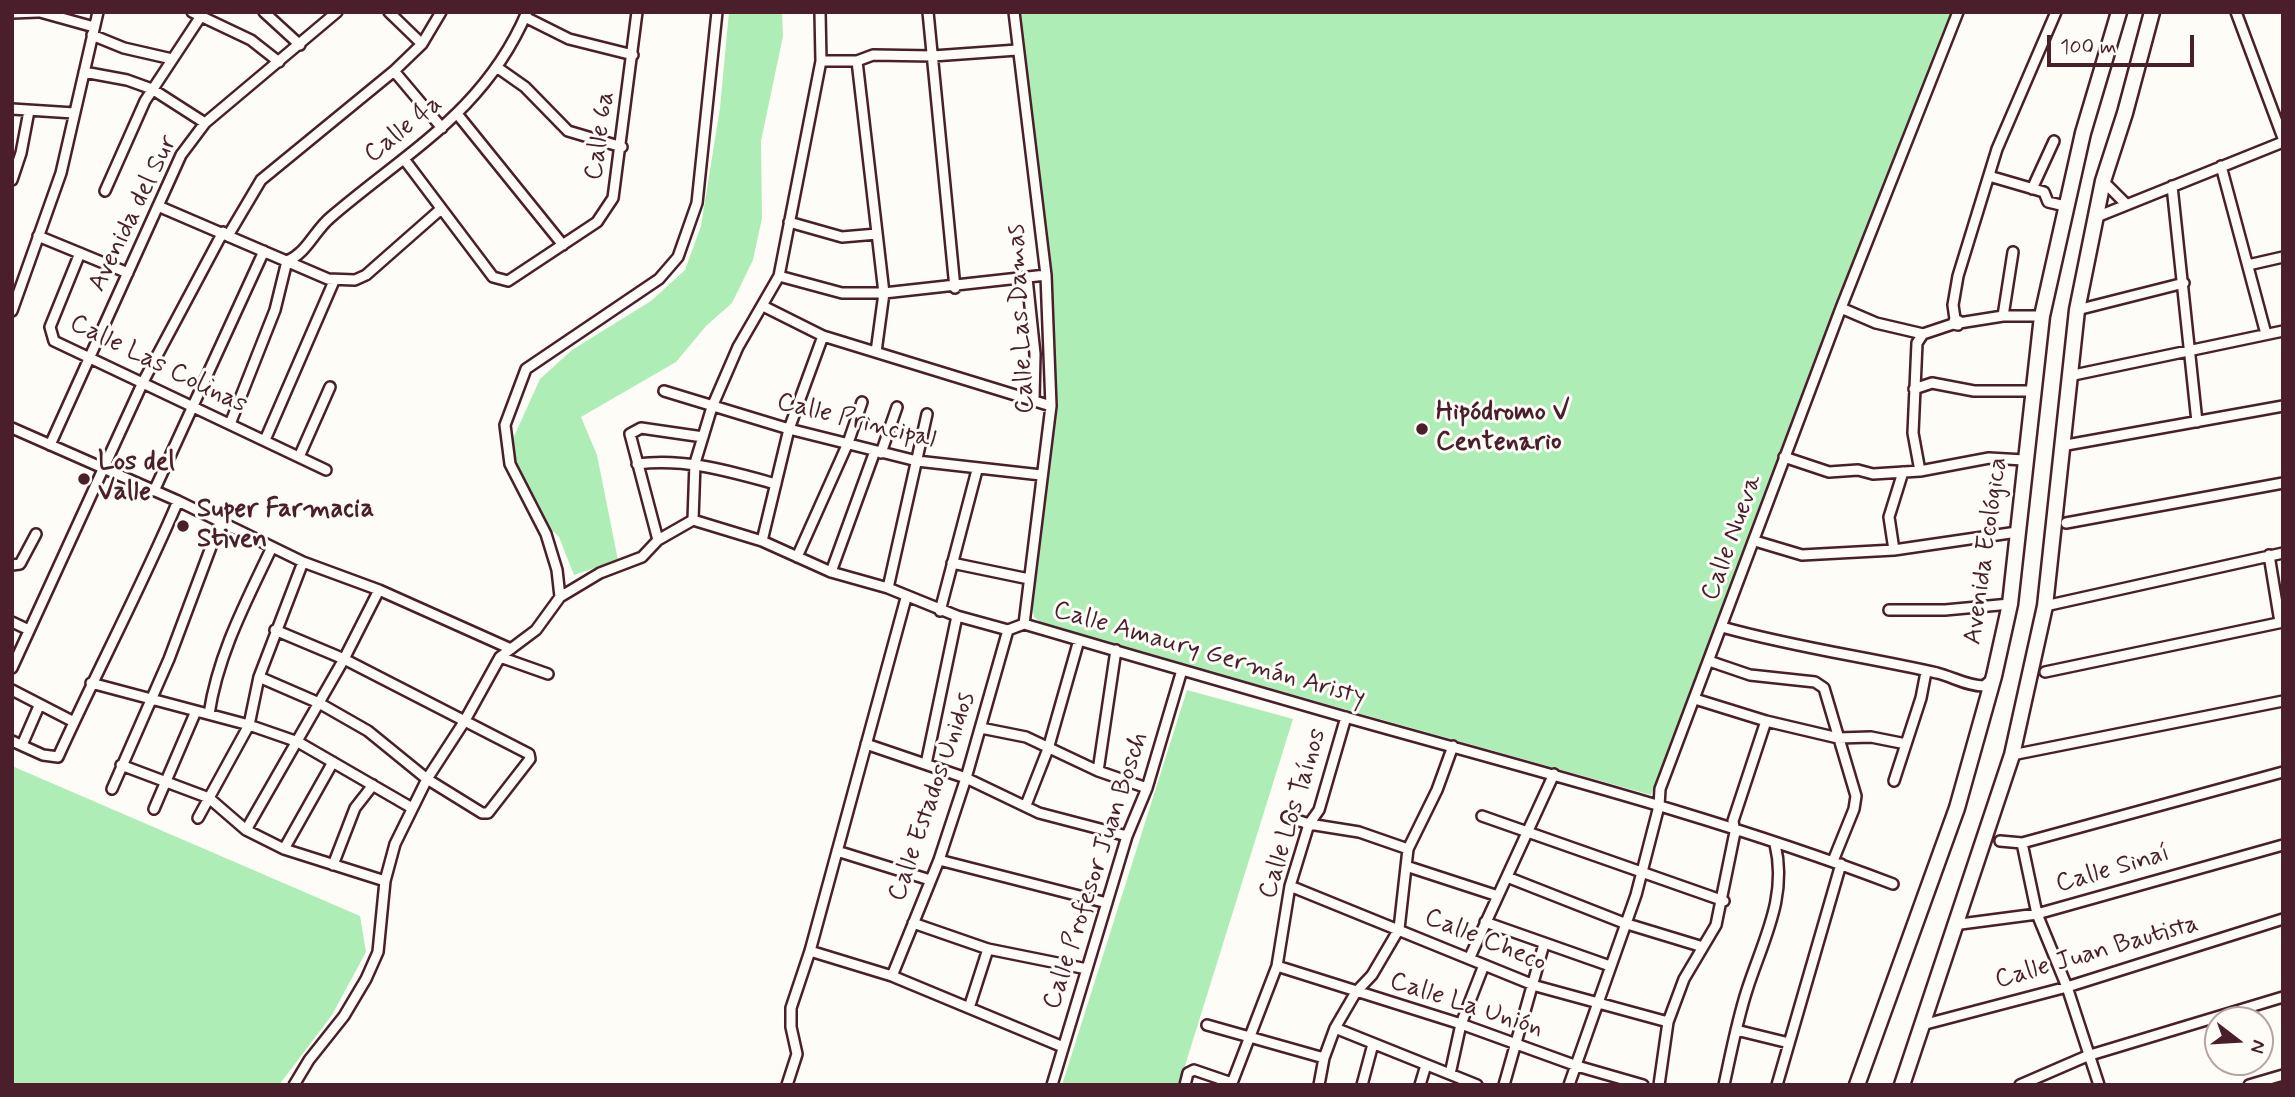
<!DOCTYPE html>
<html>
<head>
<meta charset="utf-8">
<style>
	body { margin:0 }
	#map { position:relative; width:2295px; height:1097px; overflow:hidden; background:#fdfcf7; font-family:Mynerve,sans-serif }
	canvas { display:block }
	.frame { position:absolute; inset:0; border:14px solid #4a1f2b; pointer-events:none }
	.north { position:absolute; left:2204px; top:1006px; width:70px; height:70px; box-sizing:border-box; background:#fdfcf7; border:2px solid #b5a4a5; border-radius:50%; rotate:107deg; font-size:19px; font-weight:700; line-height:28px; text-align:center; color:#4a1f2b }
	.north::after { content:''; display:block; margin:auto; width:24px; height:32px; background:#4a1f2b; clip-path:polygon(50% 0,100% 100%,50% 72%,0 100%) }
	.scale { position:absolute; left:2047px; top:35px; width:147px; height:32px; box-sizing:border-box; border:4px solid #4a1f2b; border-top:0; padding-left:9px; font-size:21px; line-height:24px; white-space:nowrap; color:#4a1f2b; -webkit-text-stroke:5px #fdfcf7; paint-order:stroke }
</style>
</head>
<body>
<div id="map">
<canvas width="2295" height="1097"></canvas>
<div class="frame"></div>
<div class="north">N</div>
<div class="scale">100 m</div>
</div>
<script>
const ctx = document.querySelector('canvas').getContext('2d');
ctx.lineJoin = 'round';
function fill(path, color) { ctx.fillStyle = color; ctx.fill(path, 'evenodd'); }
function trace(path, color, width, dash) { ctx.strokeStyle = color; ctx.lineWidth = width; ctx.lineCap = dash ? 'butt' : 'round'; ctx.setLineDash(dash || []); ctx.stroke(path); }
function write(font, color, halo, rows, align = 'center') {
  ctx.font = font + ' Mynerve,sans-serif'; ctx.lineWidth = 6; ctx.setLineDash([]); ctx.textBaseline = 'middle'; ctx.strokeStyle = halo; ctx.fillStyle = color; for (const [text, x, y, turn = 0] of rows) {
    ctx.save(); ctx.translate(x, y); ctx.rotate((+turn || 0) * Math.PI / 180); ctx.textAlign = isNaN(turn) ? turn : align; if (halo) ctx.strokeText(text, 0, 0); ctx.fillText(text, 0, 0); ctx.restore();
  }
}
fill(new Path2D(`
	M729,12h53l1,24 -22,105 1,77 -9,42 -21,43 -26,23 -30,36 -95,55 16,38 21,105 -44,15 -15,-38 -20,-20 -32,-65 33,-73 32,-29 79,-49 34,-31 16,-44 19,-118z
	M1020,12h933l-302,783 -607,-170 -10,-8 -2,-11 23,-208 -5,-124z
	M1187,690l106,29 -114,366h-117z
	M12,766l348,150 6,36 -34,63 -53,70h-267z`), '#aeeeb6');
const minor = new Path2D(`
	M40,12l54,15
	M192,12l59,28 28,22
	M264,12l36,33
	M389,12l33,32
	M928,12l27,276
	M1014,12l32,263 5,131 -27,218
	M2236,12l47,126
	M12,13l26,-1
	M525,17l44,22 64,16
	M92,35l32,13 48,11
	M821,61h36l16,-6 60,1 84,-6
	M857,61l27,232 -8,59
	M498,68l27,19 43,44 54,16
	M394,71l48,57
	M84,72l43,8 25,9 53,34
	M12,109l62,4
	M458,115l105,130
	M404,159l89,118 15,4 89,-59 16,-24 24,-186
	M2221,166l45,168
	M1989,176l55,16 4,10 17,4
	M12,180l9,-27 8,-42
	M2103,181l23,23
	M2172,186l25,236
	M2032,189l22,-48
	M105,191l40,-90 56,-85
	M158,206l170,73 27,1 11,-5 75,-66
	M2094,218l189,-76
	M789,222l53,15 35,-3
	M229,234l32,-54 133,-109 28,-27 19,-32
	M38,236l90,37
	M80,253l-30,74 4,14 272,129
	M2248,265l35,-8
	M779,276l63,17h42l162,-18
	M1027,278l8,76 -1,46
	M763,306l60,30 228,70
	M1841,308l35,15 47,11
	M2077,310l107,-27
	M12,311l49,-138 37,-161
	M2003,316l10,-64
	M1955,319l-2,-14 5,-29 39,-127 59,-137
	M1959,323l44,-7h39
	M2069,376l214,-45
	M1914,389l18,-6 42,8h59
	M664,391l125,38 128,32 124,14
	M230,424l45,-114 12,-49c20,-8 27,-30 44,-44 77,-66 154,-106 196,-205
	M12,428l166,73 125,61 76,28 132,59
	M265,440l69,-159
	M50,445l131,-290 24,-32 132,-111
	M2061,446l222,-40
	M881,453l16,-46
	M299,457l31,-70
	M1784,457l45,15 29,-2 15,4 47,-3 69,-13 35,2
	M637,464c49,-6 91,7 139,20
	M1920,471l-7,-38 4,-90 6,-9 30,-10 2,-5 4,2 -1,4 -5,-1
	M154,491l110,-240
	M693,520l2,-57 17,-56 26,-60 41,-71 42,-215 -1,-49
	M2066,523l217,-40
	M658,540l-28,-106 11,-6 62,9
	M762,541l27,-112 34,-93
	M1755,541l47,14 92,-5 123,-18
	M1894,550l-5,-33 14,-45
	M2269,555l11,67
	M797,557l51,-114 14,-41
	M952,563l77,16
	M12,565l8,-1 16,-30
	M831,572l44,-121
	M888,588l39,-174
	M560,597l-3,-27 -11,-36 -36,-70 -5,-39 21,-56 133,-90 19,-22 19,-54 20,-191
	M2045,606l238,-53
	M1889,610h56l65,-6
	M940,611l37,-141
	M12,622l17,8
	M1722,627c71,20 144,30 215,46 16,4 30,13 47,13l9,-8
	M500,657l48,17
	M1709,661l41,14 65,7 9,6 32,108 -2,13 -21,52
	M12,668l131,-286 80,-150
	M2045,672l238,-50
	M259,677l60,26 49,28 59,48 55,34h6l42,-54 -1,-5 -185,-95 -69,-29
	M91,683l158,42 49,17 114,66
	M12,690l62,32
	M1695,699l71,22 72,17 33,-1 35,7
	M209,714c9,-60 37,-112 63,-167
	M981,728l45,9 72,34 49,17
	M12,741l31,14 15,2c39,-86 83,-169 120,-256
	M866,744l100,34 73,35 88,23
	M22,745l17,-39
	M2012,755l271,-54
	M926,764l31,-148
	M121,765l88,33 37,32 38,19 101,32
	M1098,771l18,-121
	M1894,781l27,-83 5,-26
	M112,789l57,-130 51,-136
	M1026,805l22,-56 31,-109
	M154,809l42,-98
	M1482,816l242,85
	M1287,817l22,7 50,8 49,17
	M198,818l51,-93 10,-48 44,-115
	M246,830l98,-171 35,-69
	M2000,841l22,2 261,-71
	M2022,843l15,71 30,73 32,98
	M284,849l49,-87
	M837,851l93,29
	M939,860l168,43
	M333,865l22,-57 18,-23
	M1406,866l92,30
	M1507,877l117,46 79,24
	M1290,886l246,100 132,36
	M1485,922l125,44
	M913,923l75,26 99,20
	M1953,925l84,-11 246,-69
	M810,951l82,25 171,71
	M1469,959l85,-185
	M1277,966l184,58 116,42 66,19
	M892,976l47,-116 27,-82 42,-148
	M969,1008l19,-59
	M1207,1025l117,33
	M1922,1025l145,-38 216,-68
	M1335,1028l142,57
	M1736,1030l53,13
	M1450,1074l11,-50 23,-59
	M1232,1083l45,-117 13,-80 19,-62 10,-14 27,-93
	M294,1085l15,-25 35,-44 22,-37 12,-27 7,-71 10,-37 32,-65 37,-57 36,-65 36,-27 24,-33 40,-24 42,-16 16,-17 35,-20 69,21 69,31 57,16 69,28 51,14 16,-6c107,31 214,63 321,93 184,52 370,99 548,167
	M787,1085l10,-31 -6,-27v-19l19,-57 96,-353
	M1052,1085l75,-249 20,-48 35,-118
	M1185,1085l3,-12 6,-3 38,13
	M1319,1085l5,-27 11,-30 21,-36 16,-17 27,-46 9,-80 29,-59 16,-44
	M1362,1085l11,-41
	M1420,1085l6,-20
	M1504,1085l40,-141
	M1569,1085l67,-190 23,-89 1,-17 181,-481 117,-296
	M1659,1085l9,-63 16,-43 32,-54 19,-93 -2,-11 33,-100
	M1724,1085c7,-32 13,-64 23,-95 16,-50 41,-93 28,-146
	M1777,1085l64,-221
	M2020,1085l67,-29 196,-59
	M2249,1085l34,-10`);
const primary = new Path2D(`
	M1857,1085l100,-277 37,-132 16,-72 32,-288 41,-183 36,-121
	M1902,1085l110,-330 33,-149 32,-296 26,-129 22,-68 27,-101`);
trace(minor, '#4a1f2b', 14);
trace(primary, '#4a1f2b', 19);
trace(minor, '#fdfcf7', 9);
trace(primary, '#fdfcf7', 14);
for (const [x, y, r, color] of [
	[1422,429,7,"#4a1f2b"],
	[84,479,7,"#4a1f2b"],
	[183,526,7,"#4a1f2b"]
]) { const dot = new Path2D(); dot.arc(x, y, r, 0, 2 * Math.PI); ctx.fillStyle = color; ctx.fill(dot); trace(dot, '#fdfcf7', 2.5); }
write('26px', '#4a1f2b', '#fdfcf7', [
	["Calle 4a",404,130,-39],
	["Calle 6a",601,136,-82],
	["Avenida del Sur",134,214,-64],
	["Calle Las Damas",1022,319,-93],
	["Calle Las Colinas",158,365,26],
	["Calle Principal",856,422,14],
	["Calle Nueva",1733,538,-70],
	["Avenida Ecológica",1987,551,-82],
	["Calle Amaury Germán Aristy",1209,655,16],
	["Calle Estados Unidos",933,797,-71],
	["Calle Los Taínos",1294,814,-73],
	["Calle Sinaí",2113,870,-16],
	["Calle Profesor Juan Bosch",1097,871,-72],
	["Calle Checo",1485,941,22],
	["Calle Juan Bautista",2097,953,-16],
	["Calle La Unión",1466,1006,18]
]);
write('bold 26px', '#4a1f2b', '#fdfcf7', [
	["Hipódromo V",1436,414],
	["Centenario",1436,444],
	["Los del",98,464],
	["Valle",98,494],
	["Super Farmacia",197,511],
	["Stiven",197,541]
], 'left');
</script>
</body>
</html>
